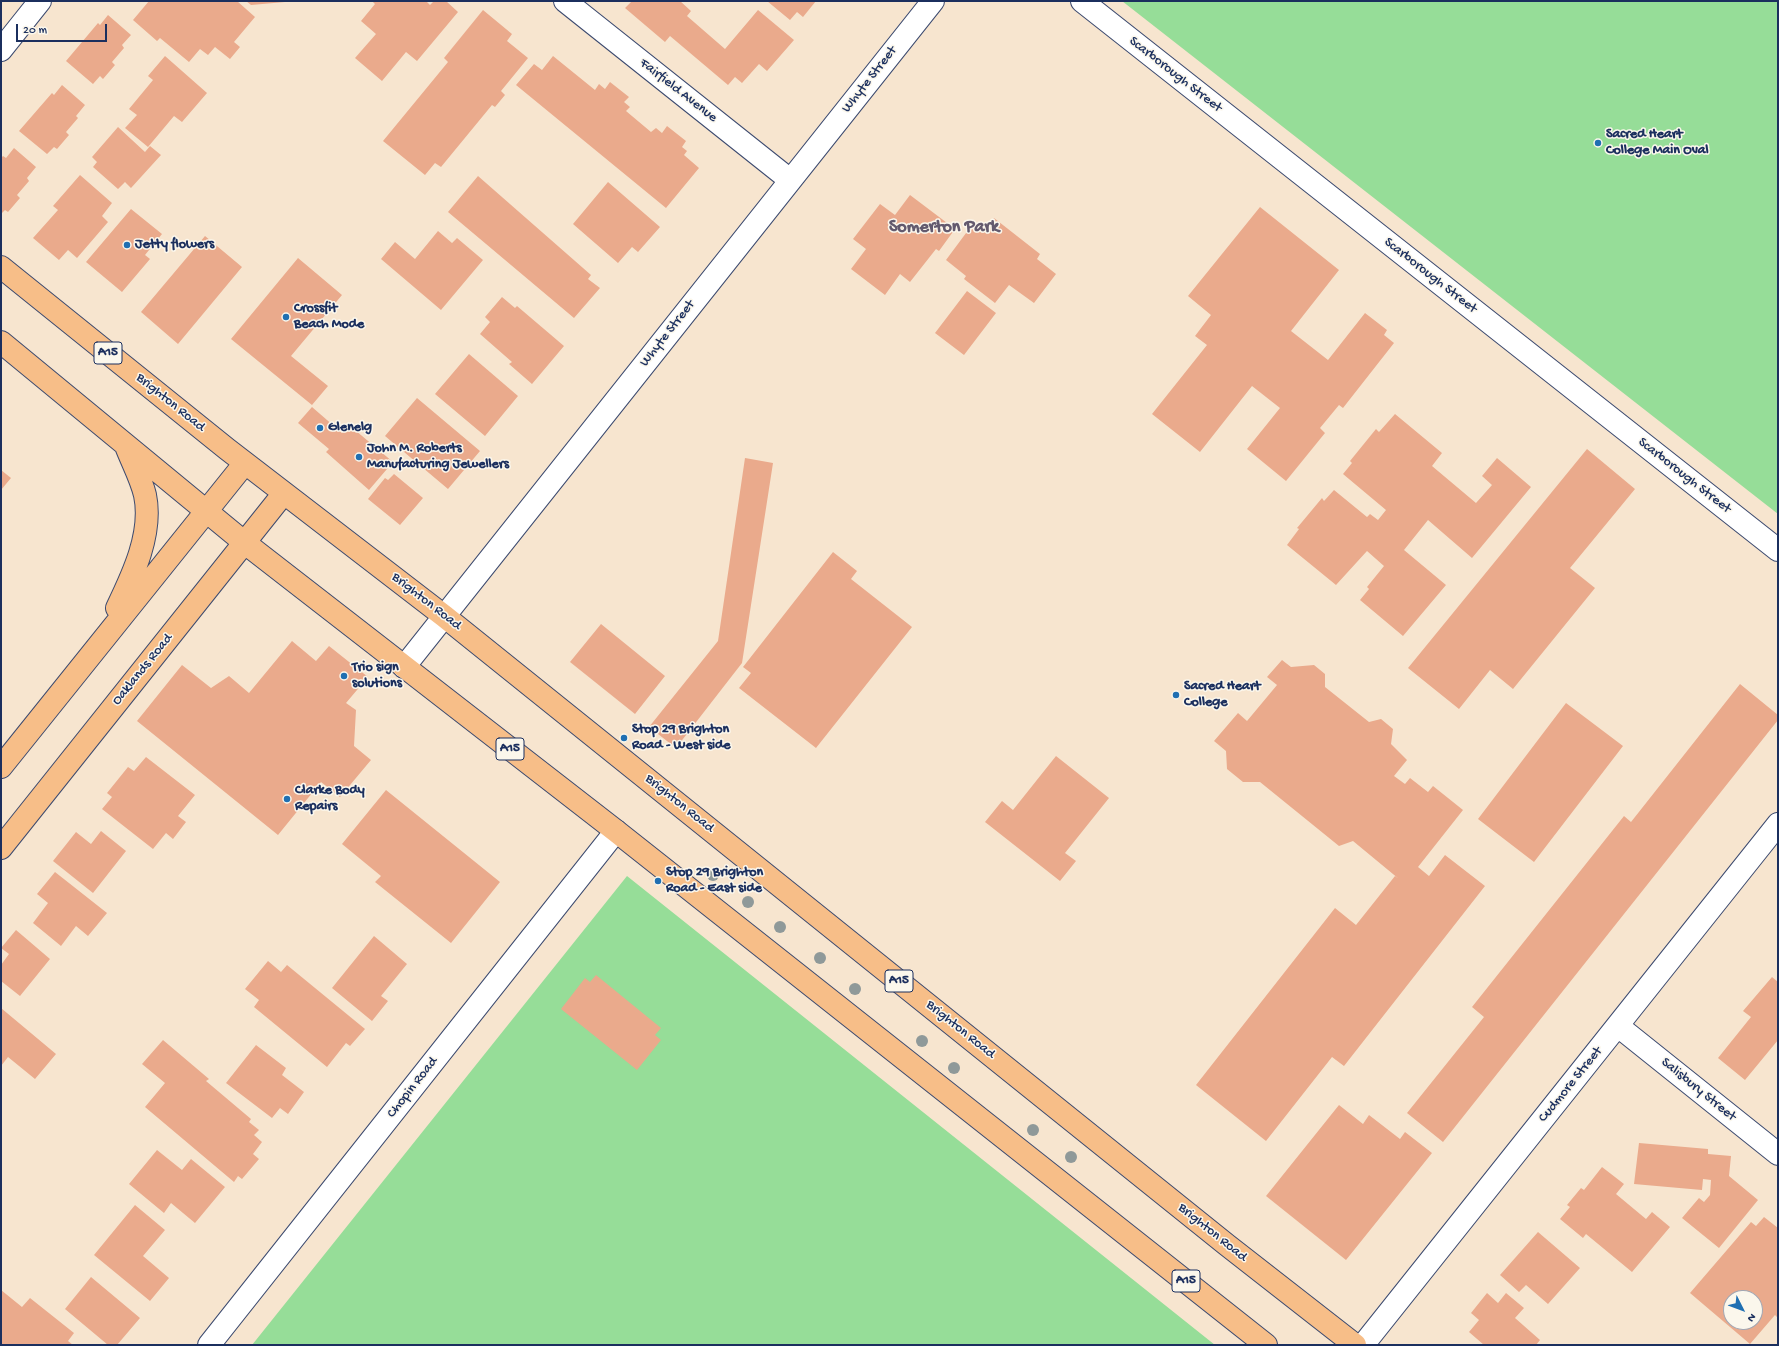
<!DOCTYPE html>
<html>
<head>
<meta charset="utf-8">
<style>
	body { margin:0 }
	#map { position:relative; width:1779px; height:1346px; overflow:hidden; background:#f7e5cf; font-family:"Gochi Hand",sans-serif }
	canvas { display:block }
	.frame { position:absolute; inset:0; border:2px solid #1b2f5e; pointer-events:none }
	.north { position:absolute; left:1723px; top:1290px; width:40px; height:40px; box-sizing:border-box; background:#fbf7ec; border:1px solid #a1a7b3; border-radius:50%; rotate:132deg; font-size:11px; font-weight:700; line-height:16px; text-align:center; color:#1b2f5e }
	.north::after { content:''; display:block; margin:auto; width:14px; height:18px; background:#1f6fb2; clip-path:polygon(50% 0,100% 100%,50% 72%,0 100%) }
	.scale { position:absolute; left:16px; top:24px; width:91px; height:18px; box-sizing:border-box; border:2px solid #1b2f5e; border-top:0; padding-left:5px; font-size:12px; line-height:14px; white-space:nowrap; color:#1b2f5e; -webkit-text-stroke:3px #fbf7ec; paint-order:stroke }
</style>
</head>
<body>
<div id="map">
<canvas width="1779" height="1346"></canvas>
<div class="frame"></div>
<div class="north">N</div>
<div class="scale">20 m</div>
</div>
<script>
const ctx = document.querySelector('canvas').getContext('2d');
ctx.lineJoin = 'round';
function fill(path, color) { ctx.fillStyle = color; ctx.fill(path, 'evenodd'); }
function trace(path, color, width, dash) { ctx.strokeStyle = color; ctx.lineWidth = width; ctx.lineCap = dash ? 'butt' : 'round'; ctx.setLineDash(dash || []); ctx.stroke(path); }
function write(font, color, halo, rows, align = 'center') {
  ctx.font = font + ' "Gochi Hand",sans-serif'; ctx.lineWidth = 3; ctx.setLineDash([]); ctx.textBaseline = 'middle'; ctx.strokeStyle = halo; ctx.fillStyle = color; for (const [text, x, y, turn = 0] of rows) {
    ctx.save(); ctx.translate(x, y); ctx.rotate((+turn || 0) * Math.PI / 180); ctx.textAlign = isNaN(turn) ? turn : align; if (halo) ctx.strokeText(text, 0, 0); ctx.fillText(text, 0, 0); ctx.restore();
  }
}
fill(new Path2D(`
	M1122,1h656v513z
	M627,876l588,469h-963z`), '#96dd98');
fill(new Path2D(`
	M149,1h88l18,16 -21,25 6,5 -10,12 -15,-12 -7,8 -8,-6 -11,13 -29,-24 -3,3 -24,-21z
	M246,1h39v1l-34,3z
	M372,1h54l4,4 4,-4h12l12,11 -41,49 -11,-9 -24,29 -27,-23 21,-24 -15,-13 14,-17z
	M632,1h48l11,10 -4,5 38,33 33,-39 36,30 -27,31 -8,-7 -17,19 -7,-6 -7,8 -58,-49 -5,6 -40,-34z
	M767,1h49l-13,16 -6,-5 -7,8z
	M483,10l29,24 -5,7 21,17 -27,33 4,4 -10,12 -3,-2 -51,62 -6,-4 -10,12 -42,-34 65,-79 -4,-4z
	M108,15l23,20 -9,10 2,3 -12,14 3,3 -12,14 -3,-3 -7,8 -27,-23 32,-38 2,2z
	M165,56l42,37 -25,29 -8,-6 -26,31 -23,-19 12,-13 -8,-6 24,-29 -5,-4z
	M553,56l42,34 4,-6 6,5 5,-7 19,15 -5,5 6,5 -4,4 25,21 5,-4 6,5 5,-7 19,15 -4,6 5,4 -3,4 15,13 -33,40 -150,-123 18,-21 8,6z
	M62,85l23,20 -9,11 2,2 -12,14 3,3 -12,14 -3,-2 -7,7 -28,-23 33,-38 2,2z
	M118,127l27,25 5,-6 11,9 -30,33 -6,-6 -7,7 -25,-22 4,-5 -5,-5z
	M14,148l22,19 -9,11 2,3 -12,14 3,3 -12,14 -3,-2 -4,4v-56l2,-2 3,2z
	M80,175l32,28 -10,13 6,6 -31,36 -9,-8 -9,10 -26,-22 25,-28 -5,-4z
	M478,176l113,99 -3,4 12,9 -26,30 -126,-106z
	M608,182l52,45 -22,25 -6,-5 -14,16 -45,-39z
	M910,195l45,34 -16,22 -3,-2 -26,33 -10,-8 -15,21 -34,-26 15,-20 -13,-10 27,-35 15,11z
	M1260,207l79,63 -48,61 37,29 37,-47 22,17 -3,5 10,8 -51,65 -4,-3 -19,23 5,5 -39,48 -39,-32 33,-41 -28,-22 -52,66 -48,-38 55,-69 -12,-9 16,-21 -23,-19z
	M131,209l31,25 -17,21 5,4 -28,33 -36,-30z
	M994,218l46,36 -3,5 19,15 -22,29 -25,-18 -14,18 -31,-24 2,-3 -20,-16 26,-35 11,8z
	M438,231l14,12 5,-5 26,22 -42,50 -60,-51 14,-17 20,17z
	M205,236l37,31 -64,77 -37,-32z
	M298,258l44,37 -51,61 37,30 -16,19 -81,-66z
	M967,291l29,22 -32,42 -29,-22z
	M502,297l13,11 2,-2 47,40 -32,38 -23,-20 3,-2 -32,-28 10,-12 -5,-5z
	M469,354l49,42 -33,40 -50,-42z
	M417,398l63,53 -32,38 -63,-53z
	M312,407l30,26 7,-8 44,37 -24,28 -43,-38 3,-3 -31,-26z
	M1395,414l47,39 -10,13 44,37 16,-18 -10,-9 15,-18 34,29 -59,71 -44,-38 -24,30 42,35 -43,51 -43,-36 9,-11 -2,-2 17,-21 -17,-15 -31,34 -49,-40 12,-16 -2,-1 25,-30 2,3 10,-11 33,27 3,-3 8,6 8,-10 -43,-36 9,-11 -2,-2 26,-32 3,3z
	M1587,449l48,40 -65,79 25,20 -82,101 -23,-19 -31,39 -51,-41z
	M745,458l28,5 -31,200 -66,85 -27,-21 69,-86z
	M1,470l10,8 -10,12z
	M394,474l29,24 -23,27 -32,-26 17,-21 3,2z
	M833,552l24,19 -6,8 61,48 -96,121 -77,-60 12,-15 -8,-6z
	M601,624l64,52 -30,38 -65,-52z
	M292,641l24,20 13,-15 39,31 -22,26 10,7 -2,36 17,14 -31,37 -19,-15 -43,53 -141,-114 45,-56 29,23 18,-12 20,17z
	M1282,660l9,7 23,-2 11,9v13l44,35 12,-3 12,10 -2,15 16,16 -13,16 11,8 5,-6 18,14 5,-6 30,24 -45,57 11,9 16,-21 40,31 -141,180 -12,-9 -66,84 -70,-56 139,-177 21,17 39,-49 4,3 -46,-38 -14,5 -79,-64h-17l-16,-13 -1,-18 -12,-10 24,-28 9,8 30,-36 -10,-8z
	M1740,684l38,31v5l-335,422 -36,-29 77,-96 -12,-10 152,-191 7,6z
	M1566,703l57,43 -89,116 -56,-43z
	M1056,756l53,42 -44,55 11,8 -16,20 -75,-59 17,-21 11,9z
	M146,757l49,38 -17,21 8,6 -13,17 -7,-6 -13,16 -51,-40 10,-12 -5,-4 21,-26 6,4z
	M386,790l114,92 -49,61 -76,-61 6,-6 -39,-32z
	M101,831l25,20 -33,42 -40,-32 23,-29 15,12z
	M55,872l52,41 -19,23 -12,-10 -15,20 -28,-23 15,-20 -11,-9z
	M16,930l34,29 -30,37 -19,-15v-16l8,-11 -8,-6z
	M374,936l33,28 -26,32 7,5 -16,20 -40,-33z
	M268,961l13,11 6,-7 78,64 -15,17 -4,-3 -19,24 -73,-60 5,-7 -14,-11z
	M596,975l65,53 -6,7 6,5 -24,30 -76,-61 24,-31 5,4z
	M1772,977l6,5v58l-33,40 -27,-22 33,-41 -8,-6z
	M1,1008l55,46 -21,25 -27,-22 -7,9z
	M163,1040l46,39 -3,2 45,38 -2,3 10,8 -5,5 8,7 -9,12 6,5 -17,20 -4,-3 -4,6 -89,-75 20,-24 -23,-19z
	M256,1045l30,23 -4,7 22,17 -16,22 -8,-6 -8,10 -46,-35z
	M1339,1105l24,19 6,-9 31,24 5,-7 27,21 -86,107 -80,-64z
	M1639,1143l69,6v5l23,2 -2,20 29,24 -39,48 -37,-30 17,-20 5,4 6,-7 1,-15 -8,-1 -1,11 -68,-6z
	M157,1150l25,20 9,-11 34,28 -30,36 -24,-20 -7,10 -35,-29z
	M1602,1167l22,17 -8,10 30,25 6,-7 18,15 -38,45 -46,-38 -3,4 -23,-19 10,-12 -3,-2 14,-17 3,2z
	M135,1205l30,25 -22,26 26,22 -19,23 -56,-46z
	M1764,1217l14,11v90l-3,-3 -25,29 -60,-51 61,-71 5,4zM1731,1298h24v24h-24z
	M1538,1232l42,36 -32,36 -22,-19 -7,7 -19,-17z
	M91,1277l49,41 -23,27h-9l-43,-36z
	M1,1290l21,17 8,-9 44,35 -6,8 5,4h-72z
	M1487,1293l11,10 8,-10 18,15 -9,10 25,22 -4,5h-52l-15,-13 10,-12 -8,-7z`), '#eaaa8c');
const minor = new Path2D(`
	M565,1l225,179
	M1082,1l696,549
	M1,50l39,-49
	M404,667l529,-666
	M1618,1026l160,128
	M209,1345l407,-514
	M1363,1345l415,-521`);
const major = new Path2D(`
	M1,267l226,182 217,167 783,629 128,100
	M1,342l244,201 371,288 650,514
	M117,608c16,-33 36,-75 28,-113 -4,-17 -13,-33 -19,-49
	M1,767l244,-304
	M1,848l283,-355`);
trace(minor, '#3c4a6f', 24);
trace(major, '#3c4a6f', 24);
trace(minor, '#fff', 22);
trace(major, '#f7be88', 22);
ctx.fillStyle = '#8f9999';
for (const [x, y] of [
	[713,875],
	[748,902],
	[780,927],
	[820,958],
	[855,989],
	[922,1041],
	[954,1068],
	[1033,1130],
	[1071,1157]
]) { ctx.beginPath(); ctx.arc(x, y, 6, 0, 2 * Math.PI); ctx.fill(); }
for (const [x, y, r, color] of [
	[1598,143,4,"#1f6fb2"],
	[127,245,4,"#1f6fb2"],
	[286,317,4,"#1f6fb2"],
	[320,428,4,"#1f6fb2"],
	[359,457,4,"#1f6fb2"],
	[344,676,4,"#1f6fb2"],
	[1176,695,4,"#1f6fb2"],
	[624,738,4,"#1f6fb2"],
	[287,799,4,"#1f6fb2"],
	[658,881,4,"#1f6fb2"]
]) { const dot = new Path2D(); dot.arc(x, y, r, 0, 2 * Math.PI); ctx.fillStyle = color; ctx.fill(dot); trace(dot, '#fbf7ec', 1.5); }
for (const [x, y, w] of [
	[108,353,28],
	[510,749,28],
	[899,981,28],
	[1186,1281,28]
]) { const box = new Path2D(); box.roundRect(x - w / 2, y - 11, w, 22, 3); ctx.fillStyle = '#fbf7ec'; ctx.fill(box); trace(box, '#1b2f5e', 1); }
write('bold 13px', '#1b2f5e', null, [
	["A15",108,353],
	["A15",510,749],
	["A15",899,981],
	["A15",1186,1281]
]);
write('14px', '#1b2f5e', '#fbf7ec', [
	["Scarborough Street",1175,75,38],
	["Whyte Street",870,80,-52],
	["Fairfield Avenue",678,91,38],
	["Scarborough Street",1430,276,38],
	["Whyte Street",668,334,-52],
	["Brighton Road",170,403,39],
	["Scarborough Street",1684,476,38],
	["Brighton Road",426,602,38],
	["Oaklands Road",143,670,-51],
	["Brighton Road",679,804,39],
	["Brighton Road",960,1030,39],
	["Cudmore Street",1571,1085,-51],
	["Chopin Road",413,1088,-52],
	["Salisbury Street",1698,1090,39],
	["Brighton Road",1212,1233,39]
]);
write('bold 14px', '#1b2f5e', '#fbf7ec', [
	["Sacred Heart",1606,135],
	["College Main Oval",1606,151],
	["Jetty flowers",135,245],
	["Crossfit",294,309],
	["Beach Mode",294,325],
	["Glenelg",328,428],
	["John M. Roberts",367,449],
	["Manufacturing Jewellers",367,465],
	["Trio sign",352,668],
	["solutions",352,684],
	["Sacred Heart",1184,687],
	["College",1184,703],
	["Stop 29 Brighton",632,730],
	["Road - West side",632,746],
	["Clarke Body",295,791],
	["Repairs",295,807],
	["Stop 29 Brighton",666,873],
	["Road - East side",666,889]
], 'left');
write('bold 18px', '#635a6e', '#fbf7ec', [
	["Somerton Park",944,228]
]);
</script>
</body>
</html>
